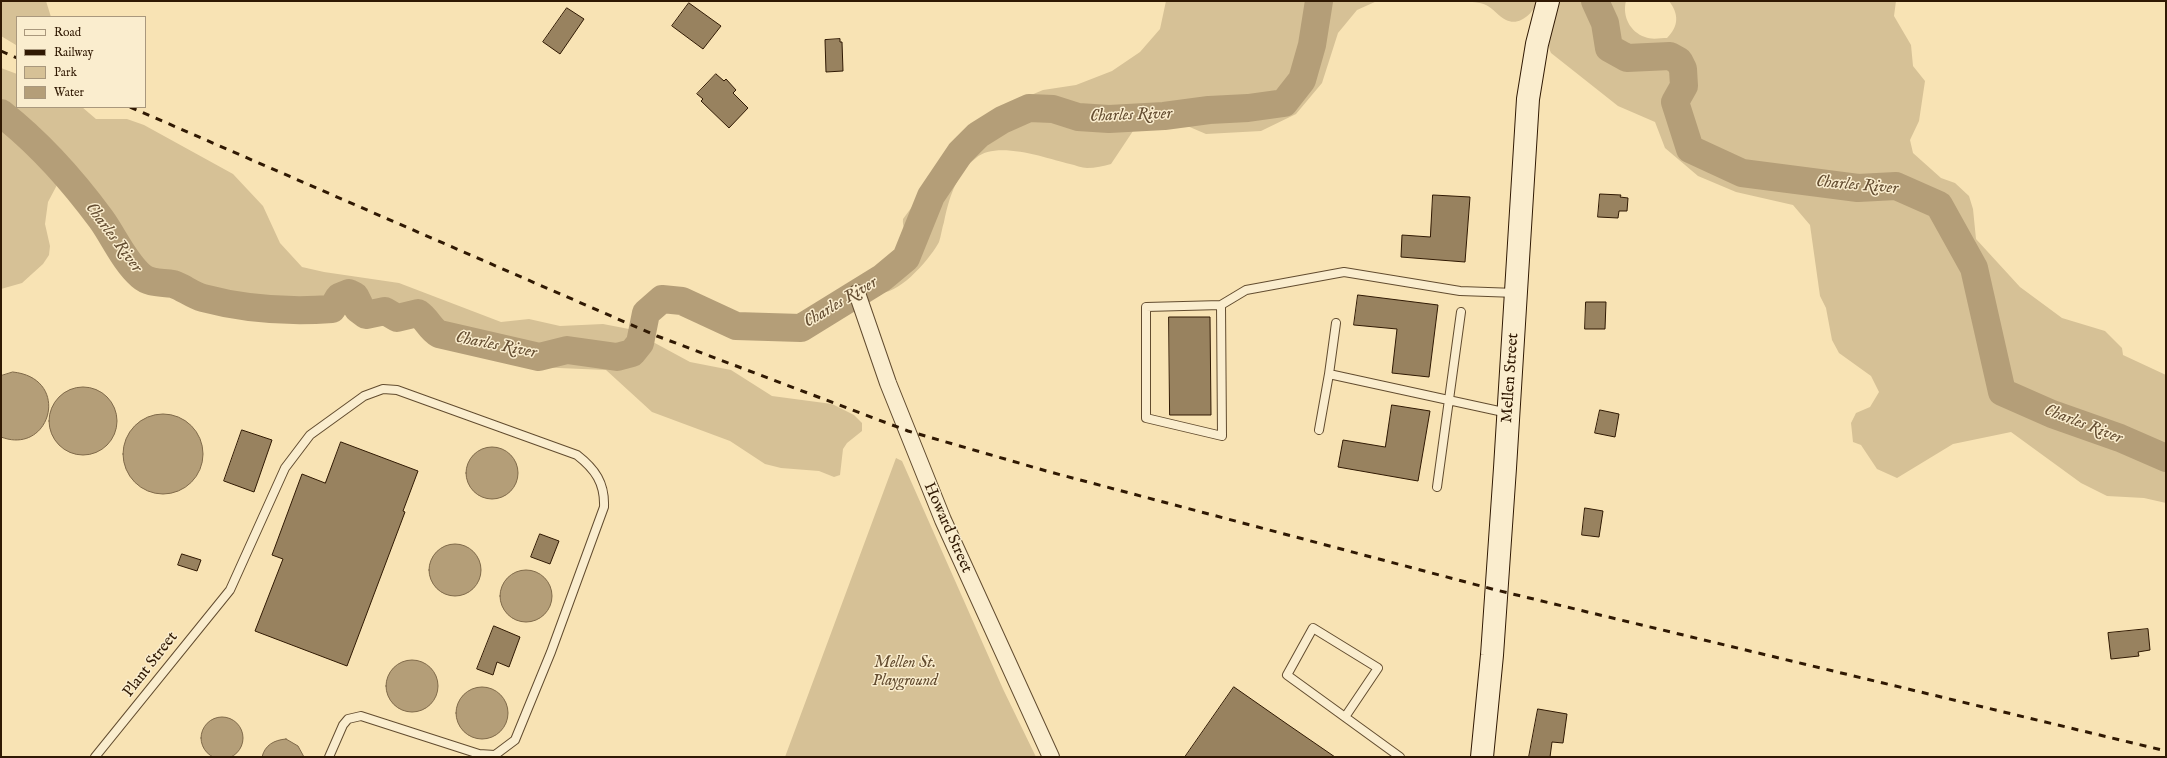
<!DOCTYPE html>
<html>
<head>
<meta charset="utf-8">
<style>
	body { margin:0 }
	#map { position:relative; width:2167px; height:758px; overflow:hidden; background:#f8e3b4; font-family:"IM FELL English",serif }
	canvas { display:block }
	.frame { position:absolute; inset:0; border:2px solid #301903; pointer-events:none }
	.legend { position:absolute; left:16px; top:16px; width:130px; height:92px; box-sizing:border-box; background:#faedce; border:1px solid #a9987d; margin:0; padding:5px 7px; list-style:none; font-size:12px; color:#301903 }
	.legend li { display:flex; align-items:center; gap:8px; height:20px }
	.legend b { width:20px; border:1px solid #a9987d }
</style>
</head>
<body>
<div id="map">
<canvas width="2167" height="758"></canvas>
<div class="frame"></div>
<ul class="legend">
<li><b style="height:5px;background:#faedce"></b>Road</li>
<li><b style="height:5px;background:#301903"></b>Railway</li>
<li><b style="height:11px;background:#d6c196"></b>Park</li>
<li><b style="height:11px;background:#b49e78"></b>Water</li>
</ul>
</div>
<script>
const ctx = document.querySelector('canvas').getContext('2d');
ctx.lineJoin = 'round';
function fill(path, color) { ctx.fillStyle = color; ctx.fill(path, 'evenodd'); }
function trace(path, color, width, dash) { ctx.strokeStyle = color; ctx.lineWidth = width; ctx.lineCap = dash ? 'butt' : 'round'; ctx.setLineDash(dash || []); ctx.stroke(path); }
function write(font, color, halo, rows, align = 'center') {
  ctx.font = font + ' "IM FELL English",serif'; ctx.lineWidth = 3; ctx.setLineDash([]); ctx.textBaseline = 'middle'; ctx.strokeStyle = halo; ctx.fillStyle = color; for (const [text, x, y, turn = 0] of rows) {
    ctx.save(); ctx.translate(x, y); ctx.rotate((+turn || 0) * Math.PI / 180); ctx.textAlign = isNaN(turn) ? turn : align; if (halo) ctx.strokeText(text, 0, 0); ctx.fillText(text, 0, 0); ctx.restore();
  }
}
fill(new Path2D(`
	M1,1h45l5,16h-34l-1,28 -15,-9z
	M1166,1h211l-20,9 -19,23 -16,50 -26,31 -35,17 -55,3 -28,-12 -28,2 -17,7 -22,33c-7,2 -16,4 -24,4 -5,0 -12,-3 -17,-4 -24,-6 -74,-24 -94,-6 -20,16 -27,40 -32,64 -2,6 -3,14 -5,20 -8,16 -50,66 -68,46 4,-20 29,-28 34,-48 2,-7 -3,-13 -2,-21l65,-88 37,-25 38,-16 33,-5 36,-14 28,-19 20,-23z
	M1464,1h74c-4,11 -18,26 -32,19 -7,-3 -13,-12 -20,-15 -6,-3 -16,-3 -22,-4z
	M1559,1h67c-4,15 4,31 19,36 6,3 16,1 22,1 12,-12 12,-24 2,-37h227l-2,15 17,29 2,21 12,15 -6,40 -9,19 3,13 28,25 14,5 14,13 4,13 3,30 44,48 42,31 43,13 17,17 1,7 43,20v128l-22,-5 -37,-2 -26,-13 -70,-51 -58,12 -56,34 -20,-9 -16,-24 -8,-3 -2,-19 5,-10 14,-6 9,-15 -8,-16 -32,-23 -7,-13 -6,-32 -6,-12 -10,-71 -17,-20 -57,-13 -38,-16 -33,-28 -10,-26 -37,-16 -67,-53c-7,-16 3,-36 8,-52z
	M1,68l16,6v33h65l14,12h31l17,6 89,49 30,32 17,37 22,24 22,5 75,11 102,39 28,-3 31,7 43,-2 26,5 61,33 41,8 41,26 60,8 22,11 8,8v8l-15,12 -4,6 -3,26 -6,2 -15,-6 -38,-3 -16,-4 -35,-23 -78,-29 -46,-42 -71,-3 -135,-56 -127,-7 -106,-20 -24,-12 -52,-64 -34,-23 -9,17 -3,22 5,22 -1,9 -6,9 -21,19 -21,6z
	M896,458l6,3 101,228 33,68h-251z`), '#d6c196');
const water = new Path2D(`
	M13,372c59,6 38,84 -12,65v-61z
	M49 421a34 34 0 1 1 68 0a34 34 0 1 1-68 0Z
	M123 454a40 40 0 1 1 80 0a40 40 0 1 1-80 0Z
	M466 473a26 26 0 1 1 52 0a26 26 0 1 1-52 0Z
	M429 570a26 26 0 1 1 52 0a26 26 0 1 1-52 0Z
	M500 596a26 26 0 1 1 52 0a26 26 0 1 1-52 0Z
	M386 686a26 26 0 1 1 52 0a26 26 0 1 1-52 0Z
	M456 713a26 26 0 1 1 52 0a26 26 0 1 1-52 0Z
	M201 738a21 21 0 1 1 42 0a21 21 0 1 1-42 0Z
	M286,739l12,7 6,11h-42c3,-12 12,-17 24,-18z`);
fill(water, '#b49e78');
trace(water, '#7f6949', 1);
trace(new Path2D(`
	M1595,1l10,22 4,25 18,10 43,-2 9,5 4,8 1,17 -9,16 15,47 52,24 116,15 38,-2 43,19 35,63 28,124 50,22 68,24 46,20
	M1,113c37,29 72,68 100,106 13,18 23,42 40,57 9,8 21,6 32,8 10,3 19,11 30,14 41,11 87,14 129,11l7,-12 10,-4 6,3 4,8 -1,5 8,6 19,-4 12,7 21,-5c10,7 11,15 21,21l100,23 28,-7 50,7 15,-4 8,-10 6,-30 16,-14 20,2 54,25 65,2 81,-50 24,-20 25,-62 29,-43 18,-18 24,-15 27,-12 24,1 25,8 31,2 55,-3 45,-6 39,-2 36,-5 18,-23 10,-35 7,-44`), '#b49e78', 28);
const building = new Path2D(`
	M689,3l32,23 -18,23 -31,-23z
	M567,8l17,11 -24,35 -17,-12z
	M840,39v3h2l1,29 -17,1 -1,-32z
	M716,74l8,7 2,-2 10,11 -3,3 15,15 -19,20 -28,-27 2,-2 -6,-5z
	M1600,194l21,1 -1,2 8,1 -1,13h-8l-1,7 -20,-1z
	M1433,195l37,2 -5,65 -64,-5 1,-22 28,2z
	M1358,295l80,10 -9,72 -37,-4 5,-44 -43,-4z
	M1586,302h20l-1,27h-20z
	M1169,317h41l1,98h-41z
	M1392,405l38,6 -12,70 -80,-14 5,-27 42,7z
	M1600,410l19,4 -4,23 -20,-4z
	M242,430l30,10 -18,52 -30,-11z
	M341,442l77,29 -15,40 2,1 -58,154 -92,-35 28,-72 -11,-4 30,-81 23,9z
	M1585,508l18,3 -4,26 -17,-2z
	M540,534l19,7 -9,23 -19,-7z
	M182,554l19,6 -4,11 -19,-6z
	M494,626l26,11 -11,30 -12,-5 -4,13 -16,-6z
	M2148,629l2,21 -12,2 1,4 -28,3 -3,-26z
	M1234,687l53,37 48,33h-150z
	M1538,709l29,5 -4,29 -11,-1 -2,15h-21z`);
fill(building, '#98825f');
trace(building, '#301903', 1);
const lane = new Path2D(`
	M1221,305l-75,2v111l76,18 -1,-131 25,-15 98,-18 116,19 56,2
	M1336,323l-7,51 179,39
	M1319,430l10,-56
	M1437,487l24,-175
	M1345,717l33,-49 -65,-40 -26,47 113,82
	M95,757l135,-167 55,-122 25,-33 54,-39 19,-7 14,1 180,65c18,14 28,28 27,52l-53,145 -36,88 -20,15 -16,-1 -118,-38 -13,3 -5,6 -14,32`);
const street = new Path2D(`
	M857,293l31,90 55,137 108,237`);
const secondary = new Path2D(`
	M1482,757l10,-102 13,-187 23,-369 9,-55 11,-43`);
trace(lane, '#624c2f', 10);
trace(street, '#624c2f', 18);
trace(secondary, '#301903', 24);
trace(lane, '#faedce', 8);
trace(street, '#faedce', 16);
trace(secondary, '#faedce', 22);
trace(new Path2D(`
	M1,51l16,7
	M130,107l527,229 251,95 142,41 446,118 670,161`), '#301903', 3, [7, 7]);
write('16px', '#301903', '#faedce', [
	["Mellen Street",1511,378,-86],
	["Howard Street",947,528,66],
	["Plant Street",151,665,-52]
]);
write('italic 16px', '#624b2f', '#faedce', [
	["Mellen St.",905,664],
	["Playground",905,682]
]);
write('italic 17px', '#654e32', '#faedce', [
	["Charles River",1131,116,-2],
	["Charles River",1857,186,5],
	["Charles River",113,238,53],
	["Charles River",841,303,-31],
	["Charles River",496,346,11],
	["Charles River",2083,425,21]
]);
</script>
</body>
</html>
